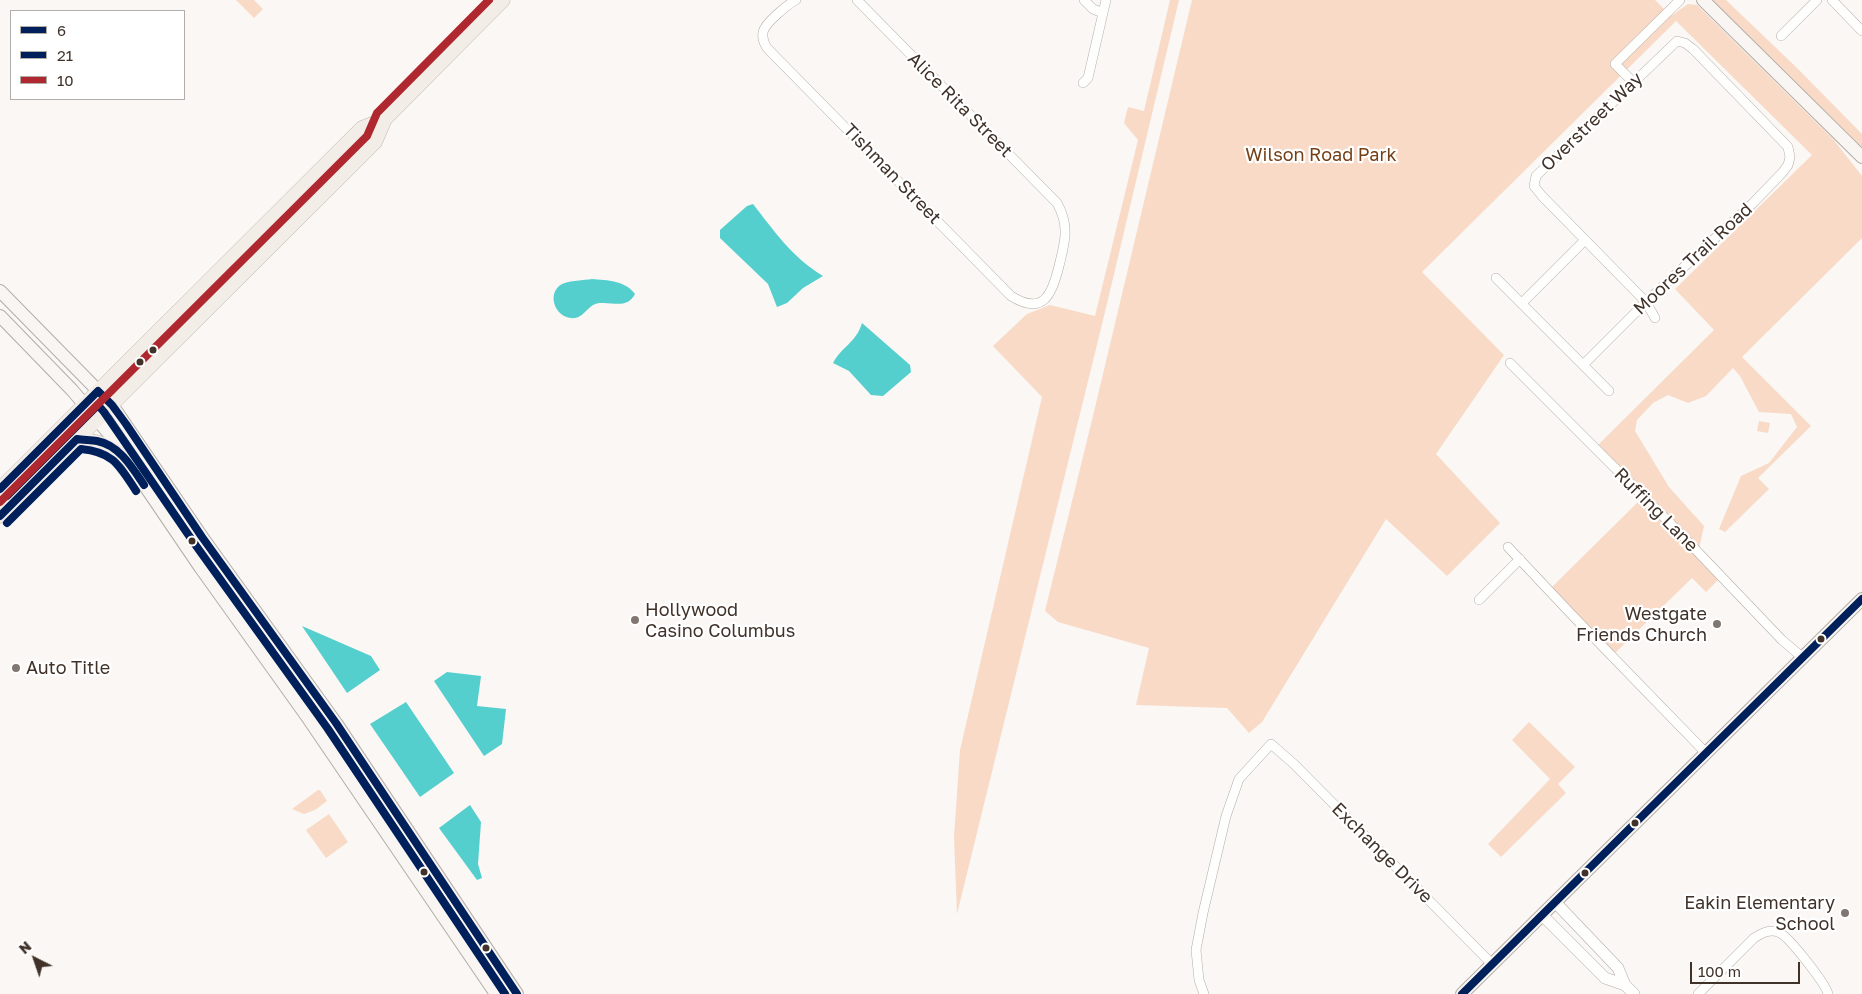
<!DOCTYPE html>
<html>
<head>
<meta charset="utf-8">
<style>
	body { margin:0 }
	#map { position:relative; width:1862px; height:994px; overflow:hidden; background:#faf7f4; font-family:"Golos Text",sans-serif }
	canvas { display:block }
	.legend { position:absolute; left:10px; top:10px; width:175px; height:90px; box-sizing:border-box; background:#fff; border:1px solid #b3ada9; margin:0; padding:6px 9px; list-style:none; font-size:15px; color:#403229 }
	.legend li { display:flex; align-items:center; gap:10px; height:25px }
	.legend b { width:25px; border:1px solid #b3ada9 }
	.north { position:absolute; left:10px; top:934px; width:50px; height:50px; -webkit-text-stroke:4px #fff; paint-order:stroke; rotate:319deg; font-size:14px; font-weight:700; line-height:20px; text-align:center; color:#403229 }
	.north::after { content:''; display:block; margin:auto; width:18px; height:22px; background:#403229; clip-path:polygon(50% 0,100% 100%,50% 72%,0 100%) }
	.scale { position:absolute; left:1690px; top:962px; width:110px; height:22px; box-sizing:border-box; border:2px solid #403229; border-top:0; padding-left:6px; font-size:15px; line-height:18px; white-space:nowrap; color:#403229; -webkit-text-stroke:4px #fff; paint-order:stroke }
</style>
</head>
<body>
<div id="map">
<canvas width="1862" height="994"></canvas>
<ul class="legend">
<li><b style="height:6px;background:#00205b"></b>6</li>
<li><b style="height:6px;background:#00205b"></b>21</li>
<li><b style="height:6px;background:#af272f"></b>10</li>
</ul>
<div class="north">N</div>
<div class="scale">100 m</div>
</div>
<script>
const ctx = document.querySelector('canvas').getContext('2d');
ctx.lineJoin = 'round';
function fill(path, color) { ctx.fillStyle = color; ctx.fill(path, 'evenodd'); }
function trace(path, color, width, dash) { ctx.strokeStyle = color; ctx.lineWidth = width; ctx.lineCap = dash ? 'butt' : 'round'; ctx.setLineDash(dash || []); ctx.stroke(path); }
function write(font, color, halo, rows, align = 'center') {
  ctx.font = font + ' "Golos Text",sans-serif'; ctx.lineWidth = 4.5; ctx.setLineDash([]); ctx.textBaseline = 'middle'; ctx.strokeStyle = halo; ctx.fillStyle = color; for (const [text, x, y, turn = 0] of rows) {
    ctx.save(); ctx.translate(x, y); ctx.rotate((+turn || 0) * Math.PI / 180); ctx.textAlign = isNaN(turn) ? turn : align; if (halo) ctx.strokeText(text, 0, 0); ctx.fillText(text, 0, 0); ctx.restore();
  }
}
fill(new Path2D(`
	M236,0h18l9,9 -9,9z
	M1170,0h9l-74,312 -148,602 -3,-77 6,-87 82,-353 -49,-51 34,-32 23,-9 45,11 43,-176 -14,-17 4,-16 16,4z
	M1192,0h463l16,16 17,-12 9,1 136,134 29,37v62l-120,119 69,69 -53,52 11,11 -44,43 -6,-3 22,-53 28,-13 28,-36 -6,-13 -32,-2 -19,-36 -7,-8 -27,28 -18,7 -20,-8 -15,8 -16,17 -2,11 34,56 35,39 -5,23 -102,-103 117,-116 -39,-41 137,-134 -136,-134 -254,251 82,83 -68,99 64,69 -53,53 -61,-57 -124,203 -13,11 -22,-25 -91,-3 13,-57 -91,-26 -13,-11 48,-195z
	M1712,0h14l72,69 64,65v15z
	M1759,421l11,2 -2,10 -11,-2z
	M1641,499l8,6 70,74 -13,13 -14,-14 -77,75 -64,-65z
	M1529,722l46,45 -17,17 8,9 -65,64 -13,-13 62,-65 -38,-39z
	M318,790h2l7,11 -12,9 -11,4 -12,-5z
	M329,814l19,28 -22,16 -20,-28z`), '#f8dac7');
fill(new Path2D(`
	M753,204c21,27 40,54 70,72l-20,12 -16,15 -10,4 -9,-23 -48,-46v-8l27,-24z
	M592,279c15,1 34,2 43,15 -8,15 -21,8 -35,9 -12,0 -16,17 -29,15 -16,-1 -25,-25 -9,-34 6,-3 23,-4 30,-5z
	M862,323l48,42 1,7 -28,24 -12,-1 -22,-24 -16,-8c9,-17 23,-20 29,-40z
	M302,626l69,30 9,14 -33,23z
	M447,672l34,4 -4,30 29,3 -4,35 -18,12 -50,-75z
	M406,702l48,71 -34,24 -50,-73z
	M470,805l11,17 -3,42 4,14 -5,2 -38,-52z`), '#54cfce');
const minor = new Path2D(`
	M796,0c-9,5 -31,23 -33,32 -1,7 1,11 4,16l244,248c32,20 41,-1 48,-30 6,-24 11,-40 -2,-63l-200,-203
	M1084,0l9,9 10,4
	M1832,0l30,31
	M1781,36l36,-36
	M1633,82l-18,-18 65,-64
	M1083,83l5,-5 18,-78
	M1496,278l113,113
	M1522,303l63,-63
	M1510,363l162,162 110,115 20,17
	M1583,365l63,-63 106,-98 30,-31 6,-8 2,-8 -2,-10 -95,-98 -8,-6 -8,-2 -141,135 -2,10 8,10 104,106 9,16
	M1508,547l65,69 133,137
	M1479,600l41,-41
	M1204,994l-5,-14 -3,-30 7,-37 23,-97 13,-37 32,-35 23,20 198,200
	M1698,994l56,-56c8,-5 17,-10 26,-5 9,4 46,51 48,61`);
const tertiary = new Path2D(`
	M1555,902l63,66 7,17 9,9
	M1542,915l63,63 20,7`);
const secondary = new Path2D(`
	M1703,0l159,157
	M0,291l112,114 90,132 134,186 181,271
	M0,316l72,74 39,46 89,131 108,151 188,276
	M1462,994l400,-395`);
const primary = new Path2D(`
	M77,439c24,3 29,5 48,18
	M0,489l362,-361 23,-9 118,-119
	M0,516l375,-374 10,-23`);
trace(minor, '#b4ada8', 10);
trace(tertiary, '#b4ada8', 12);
trace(secondary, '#b4ada8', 14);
trace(primary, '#c2b7ae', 15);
trace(minor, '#fefefd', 9);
trace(tertiary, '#fefefd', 11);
trace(secondary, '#f8f5f3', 12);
trace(primary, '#f3ede8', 14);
trace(new Path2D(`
	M0,489l98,-98 14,14 14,19 76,113 134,186 181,271
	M0,516l77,-77c6,1 13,1 20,2 22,4 35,26 47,44
	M1462,994l400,-395`), '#00205b', 8);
trace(new Path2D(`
	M7,496l91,-91 6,7 90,131 134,186 177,265
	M7,523l74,-74c32,3 38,16 55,42`), '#00205b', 8);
trace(new Path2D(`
	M0,502l367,-366 10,-23 112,-113`), '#af272f', 8);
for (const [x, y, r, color] of [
	[153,350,4.5,"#403229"],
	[140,362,4.5,"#403229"],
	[192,541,4.5,"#403229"],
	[635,620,5,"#817770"],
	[1717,624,5,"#817770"],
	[1821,639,4.5,"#403229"],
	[16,668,5,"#817770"],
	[1635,823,4.5,"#403229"],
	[424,872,4.5,"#403229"],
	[1585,873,4.5,"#403229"],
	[1845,913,5,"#817770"],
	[486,948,4.5,"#403229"]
]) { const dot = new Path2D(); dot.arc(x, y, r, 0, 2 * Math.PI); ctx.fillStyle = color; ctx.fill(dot); trace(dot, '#fff', 2); }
write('18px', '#403229', '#fff', [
	["Alice Rita Street",960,105,45],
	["Overstreet Way",1592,122,-44],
	["Tishman Street",892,174,46],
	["Moores Trail Road",1693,259,-43],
	["Ruffing Lane",1656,510,45],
	["Exchange Drive",1382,853,45]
]);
write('18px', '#743f16', '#fff', [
	["Wilson Road Park",1321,155]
]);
write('18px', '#403229', '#fff', [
	["Hollywood",645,610],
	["Casino Columbus",645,631],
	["Westgate",1707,614,"right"],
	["Friends Church",1707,635,"right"],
	["Auto Title",26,668],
	["Eakin Elementary",1835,903,"right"],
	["School",1835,924,"right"]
], 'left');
</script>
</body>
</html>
